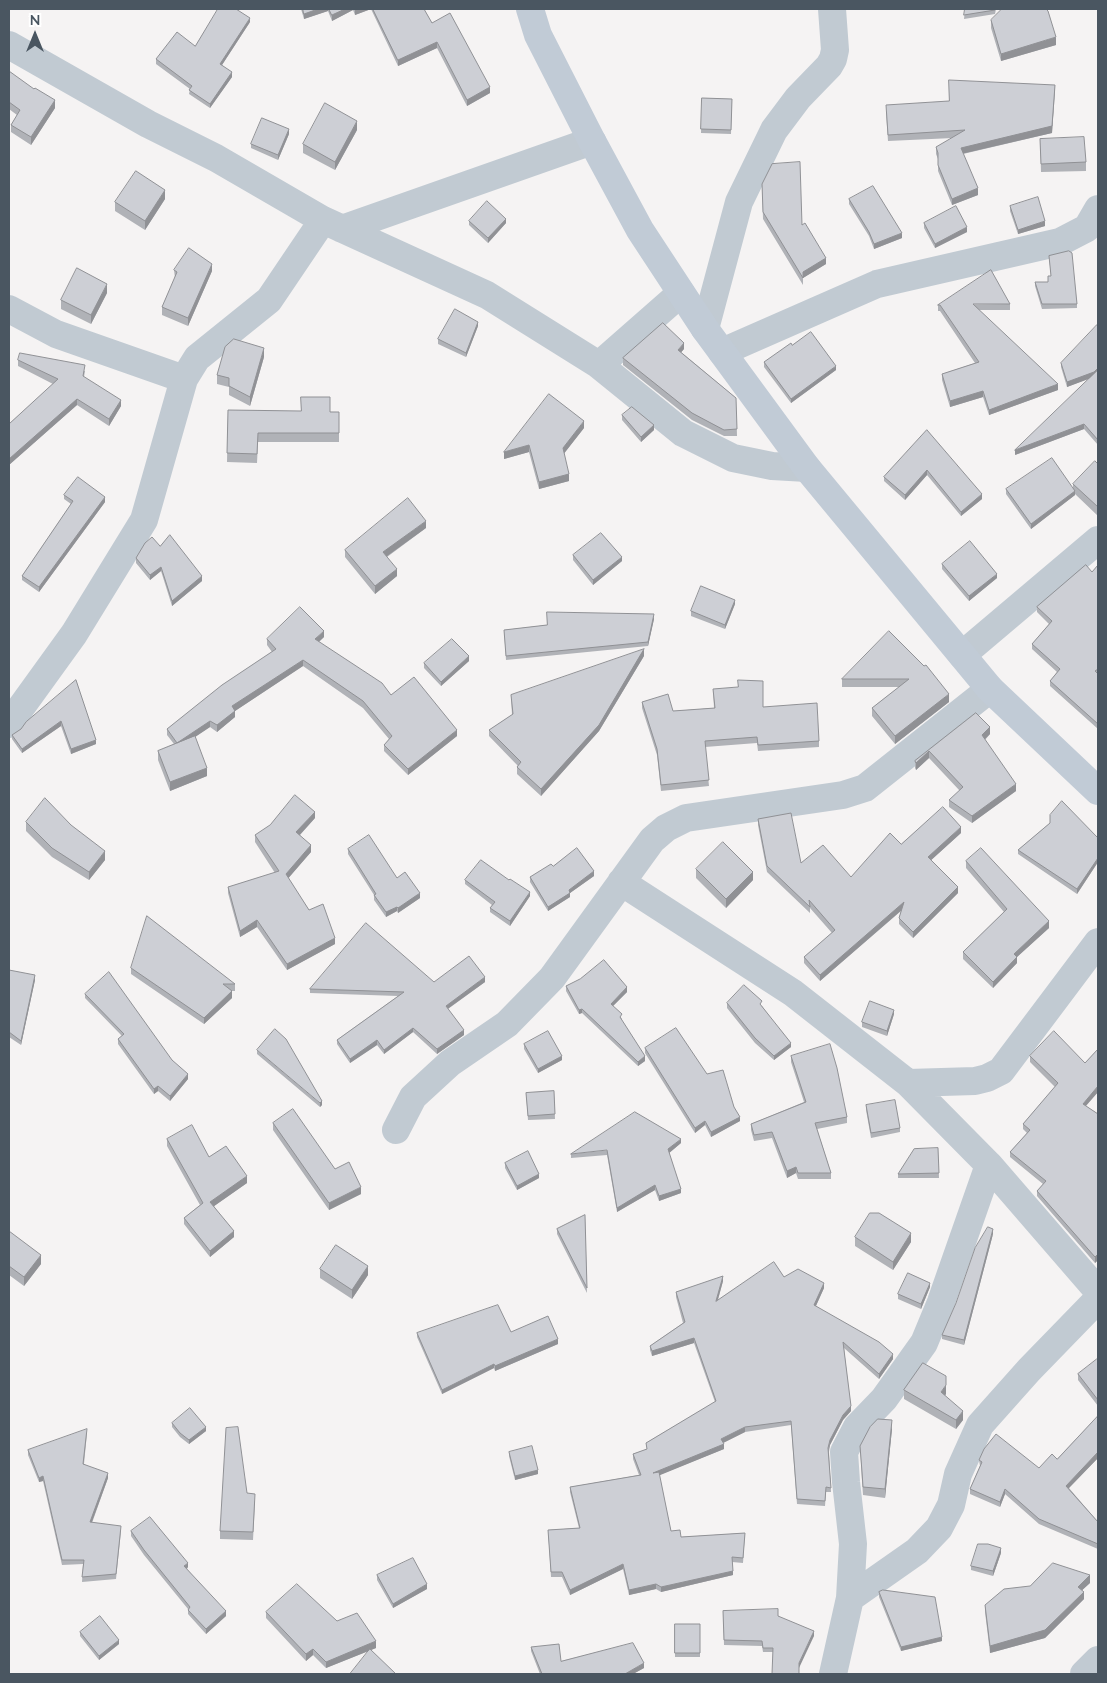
<!DOCTYPE html>
<html>
<head>
<meta charset="utf-8">
<style>
	body { margin:0 }
	#map { position:relative; width:1107px; height:1683px; overflow:hidden; background:#f5f3f3; font-family:Mulish,sans-serif }
	canvas { display:block }
	.frame { position:absolute; inset:0; border:10px solid #4a5661; pointer-events:none }
	.north { position:absolute; left:10px; top:10px; width:50px; height:50px; -webkit-text-stroke:4px #fff; paint-order:stroke; rotate:0deg; font-size:14px; font-weight:700; line-height:20px; text-align:center; color:#4a5661 }
	.north::after { content:''; display:block; margin:auto; width:18px; height:22px; background:#4a5661; clip-path:polygon(50% 0,100% 100%,50% 72%,0 100%) }
</style>
</head>
<body>
<div id="map">
<canvas width="1107" height="1683"></canvas>
<div class="frame"></div>
<div class="north">N</div>
</div>
<script>
const ctx = document.querySelector('canvas').getContext('2d');
ctx.lineJoin = 'round';
function trace(path, color, width, dash) { ctx.strokeStyle = color; ctx.lineWidth = width; ctx.lineCap = dash ? 'butt' : 'round'; ctx.setLineDash(dash || []); ctx.stroke(path); }
function fill(path, color) { ctx.fillStyle = color; ctx.fill(path, 'evenodd'); }
trace(new Path2D(`
	M9,45l139,79 68,34 107,62 164,75 112,70 82,-72
	M342,229l250,-88
	M9,309l47,25 128,45
	M705,329l34,-127 35,-72 24,-32 31,-32 4,-7 2,-9 -3,-41
	M722,352l155,-68 183,-42 27,-14 11,-19
	M599,365l84,68 50,25 39,8 35,2
	M962,655l136,-115
	M9,724l65,-90 70,-114 40,-141 13,-21 72,-58 54,-80
	M621,882l172,111 115,90 81,82 109,126
	M908,1083l67,-2 12,-3 14,-7 97,-129
	M396,1130l17,-33 37,-34 57,-39 45,-46 100,-138 14,-12 20,-10 157,-23 22,-7 125,-99
	M850,1598l67,-47 22,-23 12,-23 7,-31 22,-49 49,-55 69,-71
	M833,1674l17,-76 3,-54 -7,-62 -2,-30 13,-25 27,-28 40,-56 17,-41 48,-137
	M1084,1674l14,-14`), '#c1cad2', 28);
trace(new Path2D(`
	M530,9l8,26 54,106 48,89 65,99 102,139 183,221 108,102`), '#c1cbd6', 28);
fill(new Path2D(`
	M301,9h123l8,14 58,70 -23,13 -30,-58 -39,18 -27,-57 -16,6 -2,-5 -21,11 -4,-10 -24,8z
	M965,9h31l-1,5 -31,5z
	M991,20l65,25 -55,16 -10,-33z
	M250,22l-28,43 10,12 -22,31 -21,-14 1,-5 -34,-25v-5l39,-13z
	M9,71l46,37 -24,37 -20,-13v-7l6,-10 -8,-6z
	M1055,92l-3,41 -89,21 15,41 -26,10 -14,-34v-12l-2,-5v-7l17,-9 -65,3 -2,-29 63,-11z
	M702,98l30,1 -1,35 -30,-1z
	M357,130l-22,40 -32,-17v-9z
	M289,134l-11,26 -27,-12v-4z
	M1040,139l46,23v9l-45,1z
	M762,184l40,41 24,39 -23,14v7l-40,-66z
	M165,199l-20,31 -30,-19v-9z
	M849,199l53,39 -28,11 -5,-13 -20,-32z
	M1010,206l35,20 -27,8 -8,-23z
	M469,221l37,2 -18,20 -19,-18z
	M924,223l43,9 -32,16 -11,-20z
	M1049,256l28,48v4l-35,1 -7,-23v-4h13v-6h3z
	M174,270l38,1 -24,55 -26,-11v-8l13,-29z
	M107,293l-16,31 -30,-15v-9z
	M1010,304v6h-31l79,80 -69,25 -6,-18 -33,10 -8,-27v-6l33,-11 -35,-52h-2v-6z
	M478,326l-12,31 -28,-13v-5z
	M1098,327v118l-14,-16 -69,26 75,-77 -23,9 -6,-20v-4z
	M792,345l44,25 -45,33 -27,-36v-5z
	M684,349l-3,3 55,46 1,38h-13l-32,-16 -69,-55v-7z
	M264,357l-14,49 -21,-11v-8l-12,-3v-9z
	M18,360l67,11 -1,6 37,29 -12,20 -32,-21 -68,60v-41l44,-40 -35,-18z
	M228,410l111,2v30h-81l-1,21 -30,-1z
	M622,415l32,15 -13,12 -19,-22z
	M584,428l-20,25 5,28 -30,8 -10,-37 -25,7v-7z
	M927,430l55,69 -21,17 -34,-41 -22,25 -21,-19v-4z
	M1098,464v52l-23,-22v1l-44,34 -25,-35v-5l67,-1v-4z
	M64,495l41,7 -66,90 -17,-12v-4l49,-72 -7,-5z
	M426,528l-39,29 10,19 -22,18 -30,-37v-7z
	M160,546l42,35 -30,25 -11,-35 -11,9 -14,-17v-5z
	M573,555l49,6 -29,24 -20,-25z
	M942,564l55,14 -28,23 -27,-32z
	M1098,565v164l-48,-43v-5l7,-9 -25,-23v-5l17,-20 -12,-12v-5l55,-35z
	M735,604l-10,25 -34,-13v-5z
	M654,619l-6,27 -142,14 -2,-30 43,-5z
	M324,637l-5,5 72,53 66,41 -49,39 -24,-24v-6l5,-6 -26,-31 -60,-42 -68,45v6l-18,15 -7,-5 -15,10 12,39 -37,15 -12,-31v-9l16,-7 -7,-9v-6l105,-77 -5,-7v-6z
	M644,656l-45,75 -58,65 -24,-22v-7l1,-1 -29,-30v-6l23,-15 -1,-20z
	M469,661l-28,25 -17,-18v-5z
	M924,666l25,36 -54,42 -23,-28v-8l27,-21h-57v-8z
	M76,680l20,64 -25,10 -10,-28 -39,27 -10,-14v-4l9,-6z
	M713,689l50,18 56,34v6l-61,4 -1,-8 -52,4 4,39 -48,5 -4,-36 -15,-47v-6l31,9 41,-3z
	M976,713l14,21 -5,6 31,51 -44,32 -23,-16v-7l11,-9 -31,-33 -13,12 -1,-2v-7z
	M315,818l-15,17 11,17 -23,26 21,32 26,34 -48,26 -30,-43 -17,10 -12,-44v-6l47,-14 -20,-31v-7z
	M758,819l43,44 50,14 50,-33 60,-11 -30,27 27,33 -45,45 -14,-14v-6l2,-7 -81,70 -16,-18v-6l28,-24 -22,-25v5l-43,-41 -9,-47z
	M26,822l79,38 -16,20 -37,-23 -26,-26z
	M1050,823l48,15v24l-21,32 -59,-40v-4z
	M348,849l49,29 23,20 -22,15 -1,-2 -11,6 -12,-17v-5l-26,-41z
	M966,861l83,67 -32,29v6l-24,25 -30,-29v-7l41,-40 -38,-44z
	M553,866l41,10 -24,17v4l-22,14 -18,-29v-5z
	M696,869l57,11 -27,28 -30,-30z
	M465,880l65,16 -20,30 -20,-14v-4l2,-3 -27,-21z
	M9,966v4l26,10 -14,65 -12,-8z
	M131,968l104,16v7h-4l1,7 -28,26 -73,-50z
	M434,982h51l-37,27 16,26 -27,19 -24,-22 -29,22 -7,-9 -27,18 -13,-19v-4l61,-44 -88,-3v-4z
	M566,986l61,6 -14,14 9,13 -1,1 24,41 -7,5 -56,-53 -3,1 -13,-23z
	M85,994l87,66 16,19 -18,22 -12,-10 -4,3 -36,-50v-5l4,-3 -37,-38z
	M727,1003l35,3 29,41 -17,13 -19,-17 -28,-35z
	M894,1014l-7,22 -25,-9v-5z
	M524,1044l38,16 -24,13 -14,-24z
	M645,1048l62,26 27,33 6,14 -29,16 -6,-12 -10,8 -50,-80z
	M1098,1049v43l-12,14 12,8v146l-3,3 -58,-67v-5l6,-7 -33,-27v-5l17,-19 -4,-4v-5l32,-37 -25,-25v-6l55,7z
	M257,1050l65,55 -2,2 -63,-53z
	M791,1056l56,61v6l-30,6 14,44v6h-33l-2,-6 -9,5 -15,-40 -18,3 -3,-11v-6l53,-22 -13,-40z
	M554,1091l1,28 -27,1 -2,-27z
	M866,1105l34,23v4l-29,6 -5,-28z
	M273,1123l62,46 26,25 -32,16 -56,-80z
	M167,1139l42,18 38,26 -33,23 20,31 -24,20 -26,-33v-6l16,-13 -33,-59z
	M681,1143l-12,10 12,40 -22,8 -4,-11 -38,22 -10,-57 -36,3v-4z
	M938,1148l1,30h-41v-4z
	M505,1163l34,15 -22,12 -12,-22z
	M585,1215l2,78 -30,-59v-5z
	M9,1231l32,33 -17,22 -15,-11z
	M993,1234l-29,111 -22,-6v-4z
	M855,1237l56,5 -18,28 -38,-24z
	M320,1269l48,6 -16,24 -32,-21z
	M784,1277l40,11 -8,18 77,53 -14,20 -35,-31 7,63 -8,9 -13,25 -1,7 2,40h-5l-1,14 -28,-2 -6,-79 -46,7 -22,11 1,6 -65,26 12,56 10,6 64,-4 -2,30 -11,-1 1,13 -72,17 -5,-3 -27,6 -6,-26 -53,26 -8,-18h-11l-3,-47 31,-2 -9,-36v-5l69,-12 -6,-16v-5l14,-5 -1,-6 69,-41 -21,-59 -42,13 -2,-6v-4l33,-23 -7,-26v-5l47,-11 -5,19z
	M930,1287l-9,22 -23,-10v-5z
	M511,1332l47,12 -63,27 -1,-3 -52,26 -25,-57v-4z
	M1098,1359v47l-20,-26v-6z
	M904,1390l42,4 -1,1 18,25 -7,9 -52,-30z
	M1098,1416v42l-29,30 29,34v27l-59,-25 -34,-30 -5,13 -30,-13v-5l10,-23 -1,-6 60,8 18,-9z
	M172,1423l34,8 -17,13 -9,-7 -8,-10z
	M892,1429l-7,69 -22,-3 -1,-14 -2,-35z
	M87,1433l-3,31 24,14 -16,45 29,8 -5,48 -34,3 1,-18 -21,1 -19,-84 -4,1 -11,-27v-5z
	M509,1452l29,22 -23,6 -6,-24z
	M247,1493l8,9 -2,38 -33,-1v-8z
	M131,1531l57,36 -1,2 39,47 -20,18 -18,-20v-5l-44,-54 -13,-19z
	M1001,1553l-8,23 -22,-6v-4z
	M377,1575l50,14 -34,19 -16,-28z
	M1090,1583l-8,7 2,9 -39,39 -55,15 -5,-41v-7z
	M879,1592l63,49 -41,10 -22,-54z
	M723,1611l55,5 36,20 -41,16h-10l-1,-6 -38,-1z
	M266,1612l71,9 39,27 -50,20 -13,-13 -7,6 -40,-43z
	M675,1624h25v33h-25z
	M80,1632l39,12 -20,16 -19,-24z
	M531,1647l30,14 83,7 -11,6h-93l-9,-23z`), '#b0b2b7');
fill(new Path2D(`
	M318,9h10v2l-24,8v-5z
	M345,9h8v1l-21,11v-6z
	M357,9h14l-16,6v-5z
	M250,18v4l-30,46v-4z
	M1056,37v8l-55,16v-7z
	M437,42v6l-39,18v-6z
	M232,72v5l-22,31v-4z
	M1055,85l-3,48 -91,21v-6z
	M490,87v6l-23,13v-6z
	M55,100v8l-24,37v-8z
	M357,121v9l-22,40v-8z
	M289,129v5l-11,26v-5z
	M978,188v7l-26,10v-6z
	M165,190v9l-20,31v-9z
	M506,219v4l-18,20v-5z
	M1045,221v5l-27,8v-4z
	M967,227v5l-32,16v-4z
	M902,233v5l-28,11v-5z
	M826,258v6l-23,14v-6z
	M212,264v7l-24,55v-8z
	M107,284v9l-16,31v-9z
	M478,322v4l-12,31v-4z
	M684,343v6l-6,7v-6z
	M264,348v9l-14,49v-9z
	M836,366v4l-45,33v-4z
	M1098,368v5l-4,4 -27,10v-5z
	M1058,384v6l-69,25v-5z
	M983,391v6l-33,10v-6z
	M77,399v6l-68,60v-6z
	M121,400v6l-12,20v-7z
	M584,421v7l-21,27v-7z
	M1084,424v5l-69,26v-5z
	M654,425v5l-13,12v-5z
	M529,445v7l-25,7v-7z
	M927,470v5l-22,25v-5z
	M569,474v7l-30,8v-7z
	M1075,491v4l-44,34v-5z
	M982,494v5l-21,17v-4z
	M105,497v5l-66,90v-5z
	M426,521v7l-43,31v-7z
	M622,557v4l-29,24v-5z
	M161,567v4l-11,9v-5z
	M397,569v7l-22,18v-8z
	M997,574v4l-28,23v-5z
	M202,576v5l-30,25v-5z
	M735,600v4l-10,25v-4z
	M654,614v5l-6,27v-4z
	M324,631v6l-9,8v-6z
	M644,649v7l-45,75 -58,65v-7z
	M469,656v5l-28,25v-4z
	M303,660v6l-71,47v-7z
	M949,694v8l-54,42v-8z
	M235,711v6l-18,15v-7z
	M61,721v5l-39,27v-4z
	M210,721v6l-33,22v-6z
	M990,727v7l-8,8v-7z
	M457,730v6l-49,39v-6z
	M96,740v4l-25,10v-5z
	M929,751v7l-13,12v-7z
	M207,768v8l-37,15v-9z
	M1016,784v7l-44,32v-7z
	M315,812v6l-19,21v-7z
	M961,827v6l-33,30v-6z
	M311,845v7l-25,29v-7z
	M105,851v9l-16,20v-8z
	M1098,858v4l-21,32v-5z
	M594,871v5l-24,17v4l-22,14v-4l21,-17z
	M753,872v8l-27,28v-9z
	M958,887v6l-45,45v-6z
	M530,892v4l-20,30v-5z
	M420,893v5l-22,15v-5z
	M904,902v6l-84,73v-6z
	M397,907v4l-11,6v-5z
	M257,920v7l-17,10v-6z
	M1049,921v7l-32,29v6l-24,25v-6l21,-28z
	M335,938v6l-48,26v-6z
	M35,975v5l-14,65v-4z
	M485,977v5l-39,28v-4z
	M627,987v5l-16,16v-4z
	M232,991v7l-28,26v-6z
	M582,1009v4l-3,1v-4z
	M894,1010v4l-7,22v-5z
	M413,1028v4l-29,22v-4z
	M464,1030v5l-27,19v-5z
	M377,1040v5l-27,18v-4z
	M791,1043v4l-17,13v-4z
	M562,1056v4l-24,13v-4z
	M645,1056v5l-7,5v-4z
	M188,1074v5l-18,22v-5z
	M158,1086v5l-4,3v-5z
	M1098,1086v6l-15,17v-5z
	M322,1101v4l-2,2v-4z
	M740,1117v4l-29,16v-5z
	M705,1121v4l-10,8v-5z
	M681,1139v4l-13,11v-5z
	M796,1167v6l-9,5v-7z
	M539,1174v4l-22,12v-4z
	M247,1176v7l-37,26v-7z
	M655,1185v5l-38,22v-4z
	M361,1187v7l-32,16v-7z
	M681,1189v4l-22,8v-5z
	M993,1229v5l-29,111v-5z
	M234,1231v6l-24,20v-6z
	M911,1233v9l-18,28v-8z
	M1098,1254v6l-3,3v-6z
	M41,1255v9l-17,22v-9z
	M368,1266v9l-16,24v-9z
	M723,1276v5l-7,25v-5z
	M824,1283v5l-10,22v-5z
	M930,1283v4l-9,22v-5z
	M694,1338v5l-42,13v-5z
	M558,1339v5l-63,27v-5z
	M893,1354v5l-14,20v-5z
	M494,1364v4l-52,26v-4z
	M946,1385v9l-5,7v-9z
	M851,1406v5l-8,9 -13,25 -2,8 2,-13 13,-25z
	M963,1411v9l-7,9v-9z
	M892,1420v9l-7,69v-9z
	M206,1427v4l-17,13v-4z
	M745,1427v5l-24,12v-5z
	M724,1444v5l-71,29v-5z
	M1098,1452v6l-32,33v-5z
	M538,1470v4l-23,6v-4z
	M108,1473v5l-18,49v-5z
	M43,1476v5l-4,1v-4z
	M1005,1489v5l-5,13v-5z
	M1001,1548v5l-8,23v-5z
	M188,1563v4l-4,4v-5z
	M623,1564v5l-53,26v-5z
	M733,1571v4l-72,17v-5z
	M1090,1575v8l-12,11v-7z
	M427,1584v5l-34,19v-4z
	M656,1584v5l-27,6v-5z
	M1084,1592v7l-39,39 -55,15v-7z
	M226,1611v5l-20,18v-5z
	M814,1631v5l-15,32v-5z
	M942,1637v4l-41,10v-4z
	M119,1640v4l-20,16v-4z
	M376,1641v7l-50,20v-6z
	M313,1649v6l-7,6v-7z
	M644,1663v5l-11,6h-8z`), '#909195');
const building = new Path2D(`
	M218,9h18l14,9 -30,46 12,8 -22,32 -21,-14 3,-4 -36,-27 21,-27 18,14z
	M303,9h15l-14,5z
	M329,9h16l-13,6z
	M373,9h51l8,14 18,-10 40,74 -23,13 -30,-58 -39,18z
	M965,9h30v1l-31,5z
	M1002,9h44l2,2 8,26 -55,17 -10,-34z
	M9,71l25,18 1,-1 20,12 -24,37 -20,-12 9,-15 -11,-8z
	M949,80l106,5 -3,41 -91,22 17,40 -26,11 -14,-34v-12l-2,-6 29,-17 -77,5 -2,-30 63,-4z
	M702,98l30,1 -1,31 -30,-1z
	M325,103l32,18 -22,41 -32,-18z
	M262,118l27,11 -11,26 -27,-11z
	M1084,137l2,25 -45,2 -1,-25z
	M800,162l2,63 3,-2 21,35 -23,14v6l-40,-66 -1,-28 10,-20z
	M136,171l29,19 -20,31 -30,-19z
	M873,186l29,47 -28,11 -5,-12 -20,-33z
	M1038,197l7,24 -27,9 -8,-24z
	M487,201l19,18 -18,19 -19,-17z
	M956,206l11,21 -32,17 -11,-21z
	M189,248l23,16 -24,54 -26,-11 15,-35 -3,-2z
	M1069,251l3,2 5,51h-35l-7,-22h13v-6h3l-2,-20z
	M77,268l30,16 -16,31 -30,-15z
	M991,270l19,34h-37l85,80 -69,26 -6,-19 -33,10 -8,-27 37,-12 -39,-57h-2z
	M455,309l23,13 -12,31 -28,-14z
	M663,323l21,20 -6,7 58,48 1,31 -13,1 -32,-17 -69,-55z
	M1097,325l1,2v41l-4,4 -27,10 -6,-19z
	M811,332l25,34 -45,33 -27,-37 27,-19 1,2z
	M234,339l30,9 -14,49 -21,-11v-8l-12,-3 8,-28z
	M20,353l65,12 -2,11 38,24 -12,19 -32,-20 -68,60v-35l49,-45 -40,-19z
	M1098,370v70l-14,-16 -69,26z
	M549,394l35,27 -21,27 6,26 -30,8 -10,-37 -25,7z
	M301,397h29v15h9v21h-81l-1,21 -30,-1 1,-43 73,1z
	M632,407l22,18 -13,12 -19,-22z
	M927,430l55,64 -21,18 -34,-42 -22,25 -21,-18z
	M1052,458l23,33 -44,33 -25,-35z
	M1095,461l3,3v43l-25,-23z
	M78,477l27,20 -66,90 -17,-11 51,-75 -9,-6z
	M408,498l18,23 -43,31 14,17 -22,17 -30,-36z
	M601,533l21,24 -29,23 -20,-25z
	M170,535l32,41 -30,25 -11,-34 -11,8 -14,-17 9,-15 7,-6 8,9z
	M970,541l27,33 -28,22 -27,-32z
	M1086,565l6,7 6,-7v104l-3,2 3,3v50l-48,-43 10,-12 -28,-25 20,-23 -15,-14z
	M701,586l34,14 -10,25 -34,-14z
	M300,607l24,24 -9,8 67,44 9,12 23,-18 43,53 -49,39 -24,-24 8,-9 -29,-35 -60,-41 -71,46 3,5 -18,14 -7,-4 -33,22 -10,-14 55,-44 54,-36 -9,-10z
	M547,612l107,2 -6,28 -142,14 -2,-26 43,-5z
	M889,631l35,35 2,-1 23,29 -54,42 -23,-28 37,-29h-67z
	M452,639l17,17 -28,26 -17,-19z
	M644,649l-45,76 -58,64 -24,-22 4,-5 -32,-32 24,-16 -2,-19z
	M76,680l20,60 -25,9 -10,-28 -39,28 -10,-14 9,-6 5,-7z
	M738,680l25,1v26l54,-4 2,38 -61,4 -1,-8 -52,4 4,39 -48,5 -4,-36 -15,-47 26,-8 5,17 42,-3 -2,-19 25,-2z
	M976,713l14,14 -8,8 34,49 -44,32 -23,-16 14,-13 -34,-36 -13,12 -1,-2z
	M195,736l12,32 -37,14 -12,-31z
	M295,795l20,17 -19,20 15,13 -25,29 23,36 14,-6 12,34 -48,26 -30,-44 -17,11 -12,-44 51,-16 -24,-36 15,-10z
	M45,798l26,27 34,26 -16,21 -37,-24 -26,-26z
	M1062,801l36,37v20l-21,31 -59,-39 32,-27v-8z
	M943,807l18,20 -33,30 30,30 -45,45 -14,-14 5,-16 -84,73 -16,-18 31,-27 -26,-30 1,7 -43,-41 -9,-47 33,-6 10,50 22,-18 28,32 39,-44 11,11z
	M369,835l28,43 8,-6 15,21 -22,15 -1,-1 -11,5 -12,-17 2,-1 -28,-45z
	M723,842l30,30 -27,27 -30,-30z
	M577,848l17,23 -25,19 1,3 -22,14 -18,-30 21,-13 2,2z
	M981,848l68,73 -35,33 3,3 -24,25 -30,-30 44,-43 -41,-48z
	M481,860l28,20 1,-1 20,13 -20,29 -20,-13 5,-6 -30,-22z
	M147,916l88,68h-12l9,7 -28,27 -73,-50z
	M366,923l68,59 35,-26 16,21 -39,29 18,24 -27,19 -24,-21 -29,22 -7,-10 -27,19 -13,-19 67,-48 -94,-3z
	M604,960l23,27 -16,17 11,10 -2,3 25,39 -7,6 -56,-53 -3,1 -13,-24 14,-7z
	M9,966v4l26,5 -14,66 -12,-9z
	M109,972l63,88 16,14 -18,22 -12,-10 -4,3 -36,-50 6,-5 -39,-40z
	M744,985l18,16 -2,3 31,39 -17,13 -19,-18 -28,-35z
	M870,1001l24,9 -7,21 -25,-9z
	M676,1028l31,46 16,-4 11,37 6,10 -29,15 -6,-11 -10,7 -50,-80z
	M275,1029l11,10 36,62 -2,2 -63,-53z
	M548,1031l14,25 -24,13 -14,-25z
	M1054,1031l31,32 13,-14v37l-15,18 15,10v140l-3,3 -58,-66 9,-10 -36,-29 20,-22 -7,-6 35,-41 -28,-27z
	M830,1044l7,24 10,49 -32,6 16,50h-33l-2,-6 -9,4 -15,-39 -18,3 -3,-11 55,-22 -15,-46z
	M554,1091l1,23 -27,2 -2,-23z
	M895,1100l5,28 -29,5 -5,-28z
	M293,1109l42,60 14,-7 12,25 -32,16 -56,-80z
	M635,1112l46,27 -13,10 13,40 -22,7 -4,-11 -38,23 -10,-58 -36,4z
	M192,1125l17,32 17,-11 21,30 -37,26 24,29 -24,20 -26,-33 19,-15 -36,-64z
	M938,1148l1,25 -41,1 16,-25z
	M528,1151l11,23 -22,12 -12,-23z
	M870,1213h9l32,20 -18,29 -38,-25z
	M585,1215l2,73 -30,-59z
	M988,1227l5,2 -29,111 -22,-5 14,-32 19,-55z
	M9,1231l32,24 -17,22 -15,-11z
	M336,1245l32,21 -16,24 -32,-21z
	M774,1262l10,15 14,-8 26,14 -10,22 65,37 14,12 -14,20 -36,-32 8,64 -8,9 -13,25 -2,8 3,40 -5,-1 -1,14 -28,-2 -6,-78 -46,6 -24,12 3,5 -71,29 6,-1 12,59 9,-1 1,7 64,-4 -2,25 -11,-1 1,14 -72,16 -5,-3 -27,6 -6,-26 -53,26 -8,-18h-11l-3,-42 32,-2 -10,-41 71,-12 -8,-21 14,-5 -1,-6 70,-42 -22,-63 -42,13 -2,-5 35,-24 -9,-30 47,-16 -7,25z
	M908,1273l22,10 -9,21 -23,-10z
	M498,1305l13,27 37,-16 10,23 -63,27 -1,-2 -52,26 -25,-57z
	M1097,1359h1v41l-20,-26z
	M923,1363l23,13v9l-5,7 22,19 -7,9 -52,-30z
	M190,1408l16,19 -17,13 -9,-7 -8,-10z
	M1098,1416v36l-32,34 32,36v22l-59,-25 -34,-30 -5,13 -30,-13 12,-27 -3,-2 5,-11 12,-15 43,34 13,-14 5,5z
	M878,1419l14,1 -7,69 -22,-2 -1,-15 -2,-26 10,-19z
	M238,1427l9,66 8,1 -2,38 -33,-1 6,-103z
	M87,1429l-4,35 25,9 -18,49 31,4 -5,48 -34,3 2,-17h-22l-19,-84 -4,2 -11,-28z
	M532,1446l6,24 -23,6 -6,-24z
	M150,1517l38,46 -4,3 42,45 -20,18 -18,-19 2,-3 -46,-57 -13,-19z
	M978,1544h10l13,4 -8,23 -22,-5z
	M413,1558l14,26 -34,20 -16,-29z
	M1053,1563l37,12 -12,12 6,5 -39,38 -55,16 -5,-41 19,-16 26,-3z
	M297,1584l40,37 20,-8 19,28 -50,21 -13,-13 -7,5 -40,-42z
	M883,1590l52,7 7,40 -41,10 -22,-55z
	M778,1609v7l36,15 -15,32v11h-27l1,-26h-10l-1,-7 -38,-1 -1,-29z
	M100,1616l19,24 -20,16 -19,-24z
	M675,1624h25v29h-25z
	M633,1643l11,20 -19,11h-83l-11,-27 28,-3 2,17z
	M370,1649l26,25h-46z`);
fill(building, '#cdcfd5');
trace(building, '#909195', 1);
</script>
</body>
</html>
